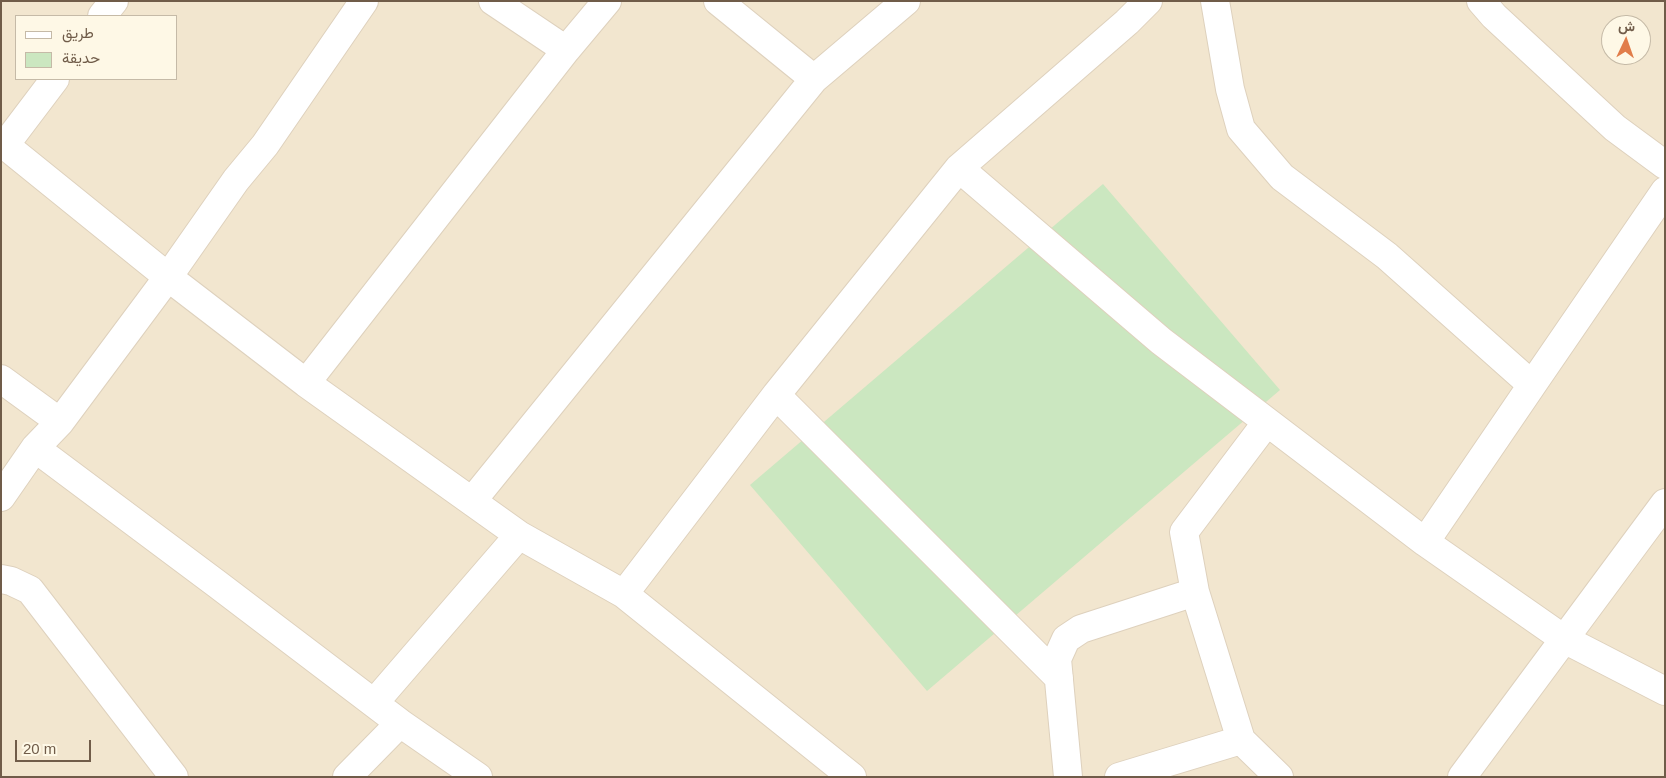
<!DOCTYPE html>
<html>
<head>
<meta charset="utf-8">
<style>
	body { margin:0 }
	#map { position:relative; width:1666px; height:778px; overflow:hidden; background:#fbf4e0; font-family:Helvetica,Vazirmatn,sans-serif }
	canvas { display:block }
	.frame { position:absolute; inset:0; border:2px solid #705c49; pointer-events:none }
	.legend { position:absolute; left:15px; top:15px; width:162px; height:65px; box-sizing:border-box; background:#fef8e6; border:1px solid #c5baa7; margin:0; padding:6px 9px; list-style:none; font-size:15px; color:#705c49 }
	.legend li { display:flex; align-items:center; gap:10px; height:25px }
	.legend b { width:25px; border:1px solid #c5baa7 }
	.north { position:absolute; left:1601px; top:15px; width:50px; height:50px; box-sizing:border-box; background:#fef8e6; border:1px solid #c5baa7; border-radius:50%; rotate:3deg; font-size:14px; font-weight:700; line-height:20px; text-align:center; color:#705c49 }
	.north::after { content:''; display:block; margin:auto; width:18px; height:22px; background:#e17d4a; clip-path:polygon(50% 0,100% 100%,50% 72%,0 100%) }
	.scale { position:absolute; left:15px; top:740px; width:76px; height:22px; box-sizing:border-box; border:2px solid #705c49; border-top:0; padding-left:6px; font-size:15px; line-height:18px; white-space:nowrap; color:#705c49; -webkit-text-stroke:4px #fef8e6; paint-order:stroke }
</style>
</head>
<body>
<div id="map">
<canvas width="1666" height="778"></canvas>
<div class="frame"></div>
<ul class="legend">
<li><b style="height:6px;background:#fff"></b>طريق</li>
<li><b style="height:14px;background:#cbe7c0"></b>حديقة</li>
</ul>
<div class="north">ش</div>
<div class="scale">20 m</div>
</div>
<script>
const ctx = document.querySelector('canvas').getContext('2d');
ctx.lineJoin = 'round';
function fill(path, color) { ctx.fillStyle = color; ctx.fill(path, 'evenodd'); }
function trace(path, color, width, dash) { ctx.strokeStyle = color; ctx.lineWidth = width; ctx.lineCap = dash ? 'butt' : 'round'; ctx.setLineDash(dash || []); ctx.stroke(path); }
fill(new Path2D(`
	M1,1h1664v776h-1664zM16,16h160v63h-160zM1611,25h30v30h-30z`), '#f2e6cf');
fill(new Path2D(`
	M1103,184l177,206 -353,301 -177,-206z`), '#cbe7c0');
const minor = new Path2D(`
	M493,1l73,49
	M718,1l96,78
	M1215,1l15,88 11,40 41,48 105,79 145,129 -107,157
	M102,16l12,-15
	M1,142l167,135 138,106 213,152 105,59 228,183
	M5,145l50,-66
	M959,168l202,173 264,201 139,97 101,52
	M1,379l59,43
	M306,383l260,-333 41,-49
	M1532,385l133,-194
	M776,395l283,283
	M1267,422l-83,110 11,60 46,148 38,37
	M35,448l182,136 183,139 78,54
	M1,497l34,-49 25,-26 108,-145 68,-97 29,-35 99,-144
	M472,501l342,-422 92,-78
	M1,579l10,2 19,9 144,187
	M624,594l152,-199 183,-227 168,-146 21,-21
	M374,703l145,-168
	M347,777l53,-54
	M1068,777l-11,-118 9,-20 15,-10 114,-37
	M1119,777l122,-37
	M1462,777l203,-274`);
const tertiary = new Path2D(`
	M1481,1l13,15 121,112 50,37`);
trace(minor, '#ded1bd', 30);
trace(tertiary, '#ded1bd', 30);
trace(minor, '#fff', 28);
trace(tertiary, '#fff', 28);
</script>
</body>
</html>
